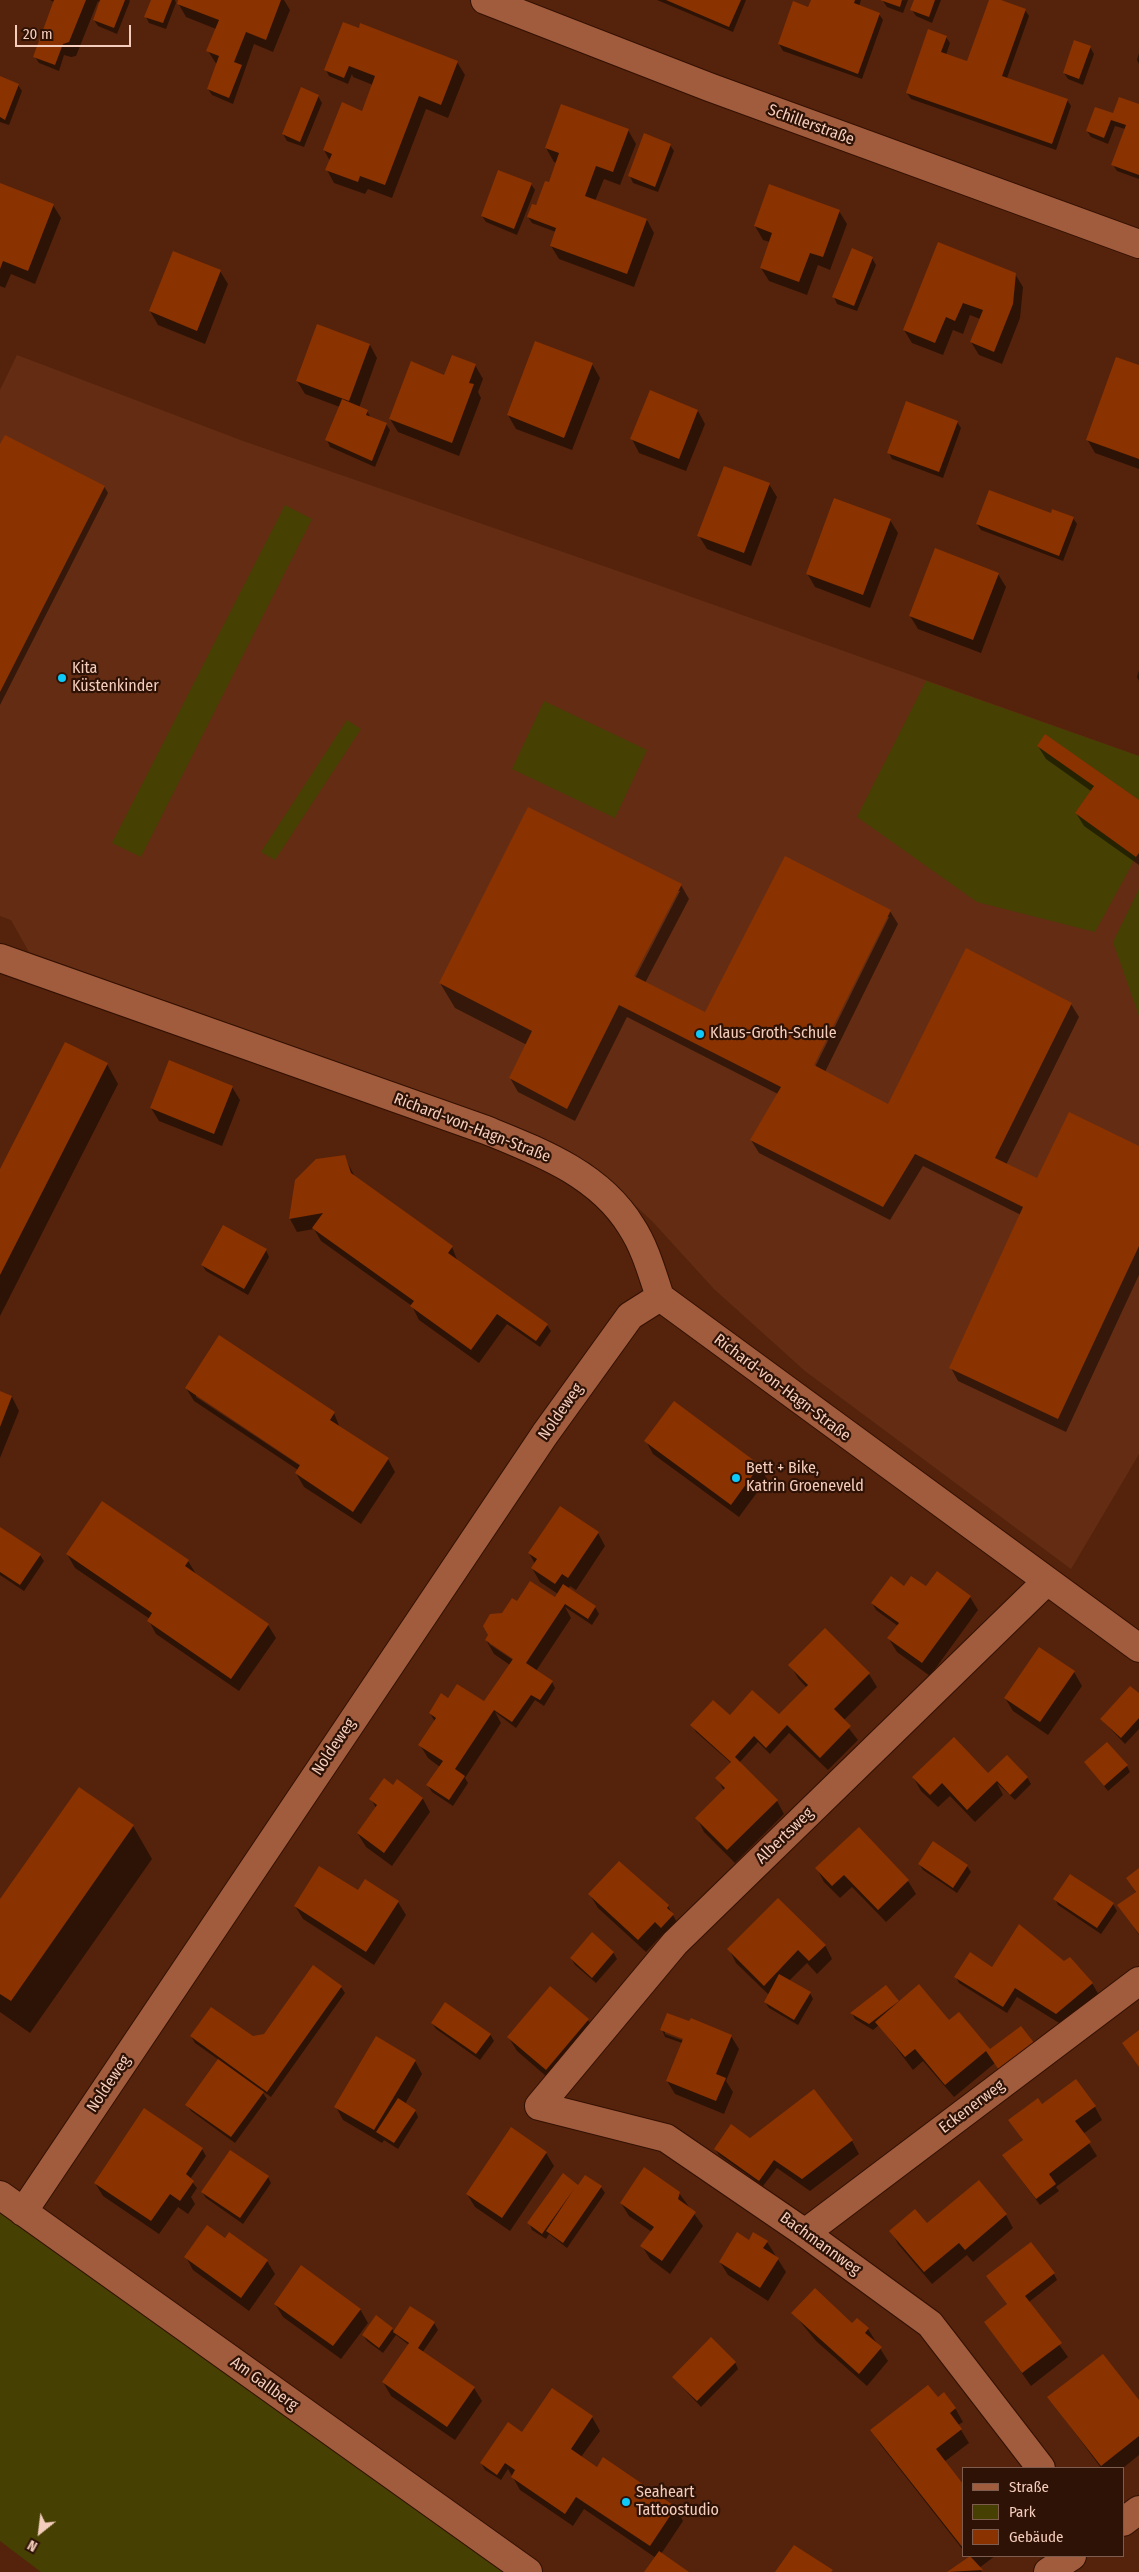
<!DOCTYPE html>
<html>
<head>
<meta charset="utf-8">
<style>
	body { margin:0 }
	#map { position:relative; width:1139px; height:2572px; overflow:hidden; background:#55230c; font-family:"Fira Sans Condensed",sans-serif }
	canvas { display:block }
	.legend { position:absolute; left:962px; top:2467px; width:162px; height:90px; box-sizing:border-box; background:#2e1206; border:1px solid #7e5d4f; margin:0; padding:6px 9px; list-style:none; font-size:15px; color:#f5cdbc }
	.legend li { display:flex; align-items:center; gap:10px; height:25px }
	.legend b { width:25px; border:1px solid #7e5d4f }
	.north { position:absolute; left:15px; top:2507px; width:50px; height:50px; -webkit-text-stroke:4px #2e1206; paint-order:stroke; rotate:209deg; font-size:14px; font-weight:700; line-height:20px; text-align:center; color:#f5cdbc }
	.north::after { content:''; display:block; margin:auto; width:18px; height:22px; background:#f5cdbc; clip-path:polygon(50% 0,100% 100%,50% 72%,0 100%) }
	.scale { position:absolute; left:15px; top:25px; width:116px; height:22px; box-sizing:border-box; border:2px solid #f5cdbc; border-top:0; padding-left:6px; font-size:15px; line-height:18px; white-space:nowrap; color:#f5cdbc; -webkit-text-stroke:4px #2e1206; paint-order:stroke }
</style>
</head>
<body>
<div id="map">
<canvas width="1139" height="2572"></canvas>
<ul class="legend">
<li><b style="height:6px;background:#a15b3d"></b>Straße</li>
<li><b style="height:14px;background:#464002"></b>Park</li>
<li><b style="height:14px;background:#8a3200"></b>Gebäude</li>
</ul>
<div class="north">N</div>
<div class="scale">20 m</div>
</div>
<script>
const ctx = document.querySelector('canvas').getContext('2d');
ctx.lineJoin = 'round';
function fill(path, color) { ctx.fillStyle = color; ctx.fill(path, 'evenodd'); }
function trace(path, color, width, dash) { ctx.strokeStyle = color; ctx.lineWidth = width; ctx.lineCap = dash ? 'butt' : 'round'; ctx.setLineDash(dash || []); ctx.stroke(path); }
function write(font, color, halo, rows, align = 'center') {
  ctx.font = font + ' "Fira Sans Condensed",sans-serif'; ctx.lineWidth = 4.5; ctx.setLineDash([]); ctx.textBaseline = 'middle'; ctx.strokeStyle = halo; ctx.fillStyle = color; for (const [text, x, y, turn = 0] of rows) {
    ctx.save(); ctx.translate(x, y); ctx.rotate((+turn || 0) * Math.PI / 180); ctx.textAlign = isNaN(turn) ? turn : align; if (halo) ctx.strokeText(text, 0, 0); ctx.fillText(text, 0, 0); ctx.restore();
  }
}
fill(new Path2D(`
	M17,355l226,86 412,143 484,172v698l-68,115 -266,-198 -91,-82 -62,-68 -62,-58 -98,-46 -463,-165 -18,-32 -11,-4v-526z`), '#642d13');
fill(new Path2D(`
	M285,505l27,14 -171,338 -29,-14z
	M926,681l213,75v44l-94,-65 -8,11 57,40 -19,27 61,44 -41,75 -118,-30 -120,-85z
	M544,701l103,49 -32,68 -103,-49z
	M347,720l14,9 -86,131 -14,-8z
	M1139,889v127l-26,-74z
	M0,2211l507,361h-466l-41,-31z`), '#464002');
fill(new Path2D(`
	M50,0h79l1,1 -13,33 -19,-8 -4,-6 6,-17 -2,-2 -22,55 -5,1 -7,-2 -5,16 -20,-8 -4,-6 19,-55z
	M152,0h23l1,3 -10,26 -17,-6 -3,-6z
	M179,0h105l6,10 -17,42 -19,-8 -21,60 -21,-9 -4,-6 9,-24 -9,-14 8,-22 -30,-12 -8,-14z
	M657,0h89l-13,32z
	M812,0h49l-2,6 20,8 4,6 -21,59 -79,-28 -4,-7 30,-36z
	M908,0l-5,13 -16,-6 -4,-6z
	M916,0h25l-9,23 -16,-7 -4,-6z
	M990,0l35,10 4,6 -22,62 60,22 4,6 -15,44 -145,-51 -4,-6 39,-56 4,6 -4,12 22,8z
	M343,24l114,38 8,13 -17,43 -22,-9 -34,89 -24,-9 -3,5 -31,-11 -7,-13 3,-9 -6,-11 38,-38 11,-27 -20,-8 -1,-3 -4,10 -19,-8 -3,-6z
	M1090,47l4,7 -11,31 -15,-6 -4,-6z
	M1139,53v11l-2,-4z
	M0,77l18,8 4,6 -13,34 -9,-3z
	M318,96l4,7 -18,44 -17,-6 -4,-7z
	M1139,106v73l-22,-8 -4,-6 12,-36 -10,-3 -7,18 -17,-7 -4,-6 27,-17z
	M628,130l8,14 -16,41 -16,-6 -9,22 52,19 7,13 -20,54 -75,-28 -8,-13 5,-14 -24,-9 -4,-6 21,-33 8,-21 -3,-1 -8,-14z
	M670,145l4,6 -16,41 -25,-9 -3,-7z
	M0,184l53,21 8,13 -26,66 -24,-10 -6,14 -5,-2z
	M531,184l4,6 -18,45 -31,-13 -4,-6z
	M839,211l8,13 -17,46 -12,-5 -11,30 -38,-14 -8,-13 9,-26 -7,-2 -8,-14z
	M872,258l4,7 -19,46 -20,-7 -3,-7z
	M220,271l8,13 -23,60 -47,-19 -8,-14z
	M1015,274l8,13 -3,31 -18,46 -23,-9 -8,-13 9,-23 -10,-4 -7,19 -10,-4 -10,25 -31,-12 -8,-13z
	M370,345l7,13 -18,50 8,3 4,7 15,6 4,6 -15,37 -45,-20 -3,-7 13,-33 -35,-13 -8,-13z
	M592,364l8,14 -28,72 -56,-21 -8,-14z
	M475,365l8,14 -5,13 3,6 -22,58 -61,-24 -8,-13 55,-43z
	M1139,366v103l-44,-16 -8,-14z
	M698,411l7,13 -19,47 -47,-18 -7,-14z
	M957,422l4,6 -18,50 -51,-19 -3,-6z
	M0,447l104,39 4,7 -108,212z
	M769,484l8,13 -26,69 -44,-17 -8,-13z
	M1051,515l22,3 4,6 -14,37 -82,-31 -4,-6z
	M890,520l8,13 -28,75 -55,-21 -8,-14z
	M998,574l8,13 -25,66 -63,-24 -8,-13z
	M1139,670v11l-2,-4z
	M1038,746l101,56v63l-55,-39 -8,-13 15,-22 -45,-32z
	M681,885l8,14 -44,84 60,30 185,-102 8,13 -73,148 63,34 183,-102 8,13 -73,148 31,15 102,-33v128l-73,157 -108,-51 -7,-13 70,-153 -98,-49 -33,54 -131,-67 -8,-13 27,-46 -151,-77 -52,104 -57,-29 -8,-14 17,-33 -72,-37 -15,-25zM677,891h3l-47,91 -3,-1zM886,917h3l-76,154 -3,-1z
	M107,1064l11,20 -118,232v-145z
	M232,1087l8,13 -18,46 -63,-25 -8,-13z
	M344,1156l11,21 97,70 6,15 89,63 4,6 -11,16 -33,-23 -28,39 -60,-43 -7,-14 -91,-65 -7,-12 -17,3 -7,-13 6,-38z
	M266,1250l3,7 -21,38 -42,-24 -4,-6z
	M186,1388l148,25 6,15 48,31 7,13 -34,52 -57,-37 -8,-14 2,-3 -104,-69zM196,1394l110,73 -1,2 -109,-72z
	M0,1392l12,5 7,14 -19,47z
	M646,1441l113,25 8,13 -28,38 -86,-63z
	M0,1528l40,27 4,6 -20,30 -24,-16z
	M598,1533l7,13 -29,44 -6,-4 -2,3 27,18 4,7 -7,11 -27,-18 6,11 -35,53 16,11 3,6 -11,18 -9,-6 -19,28 -21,-16 6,11 -36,55 3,5 -15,23 -21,-14 -4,-6 12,-19 -12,-9 -8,-13 15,-23 -5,-9 18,-14 40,7 22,-41 -16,-11 -8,-14 16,-25 15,-12 42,-1 -1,-8 -18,-12 -8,-14 3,-4 -6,-11zM490,1642l25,17 -2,1 -24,-16z
	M67,1554l121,7 8,13 72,51 8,13 -37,53 -83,-57 -7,-13 1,-2 -75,-51z
	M937,1573l33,24 8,13 -48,66 -33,-24 -8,-13 9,-13 -22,-16 -4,-7 33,-16 21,1z
	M825,1630l44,44 8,13 -34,34 15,19 -30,30 -39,-37 -19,21 -12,-12 -19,21 38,38 7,13 -49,49 -31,-31 -7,-14 27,-27 -7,-13 14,-15 -35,-31 -4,-7 38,-8 48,-2 29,-27 -9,-10 -8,-13z
	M1039,1649l35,23 8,14 -34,49 -35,-24 -8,-13z
	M1139,1695v34l-14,15 -23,-24z
	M1085,1762l42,4 3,6 -22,19z
	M988,1774l39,3 4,7 -16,16 -18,-17 6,12 -28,27 -25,-26 -12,11 -17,-16 -8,-14z
	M397,1781l26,18 7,13 -38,54 -26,-19 -8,-13 18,-26 -5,-9 22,-13z
	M79,1788l54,38 19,33 -122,174 -30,-21v-111z
	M919,1864l48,2 4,6 -14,21 -34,-23z
	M817,1869l91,12 8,13 -30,28 -34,-35 -12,11 -16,-16z
	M1139,1870v65l-20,-30 17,-12 -8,-15z
	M1071,1875l42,29 4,7 -16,23 -43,-29 -3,-6z
	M358,1892l40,10 8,13 -32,50 -71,-46 -8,-13z
	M590,1895l78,11 12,22 -11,12 -6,-6 -17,18 -48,-44z
	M825,1945l7,14 -15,15 -10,-11 -18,18 21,12 3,6 -15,26 -29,-17 -4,-6 4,-7 -33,-32 -7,-14z
	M613,1952l4,7 -21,24 -21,-18 -4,-7z
	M1064,1963l28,20 8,14 -36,29 -47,-29 -10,16 -48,-30 -3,-6 36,-9z
	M313,1967l28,20 4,6 -74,104 -10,-7 6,9 -32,44 -44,-32 -4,-6 32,-45 -24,-17 -4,-7 61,1 13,-2z
	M898,2001l51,21 10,-8 36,49 -41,34 -31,-36 -10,9 -34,-45 -6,5 -18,-11 -3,-6z
	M588,2020l8,13 -42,50 -37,-32 -8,-13z
	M432,2023l58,11 4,7 -14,19 -44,-31z
	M662,2030l69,6 8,13 -13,32 7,11 -9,22 -49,-20 -8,-13 15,-38 -17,-6zM665,2031l19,7v3l-19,-7z
	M415,2061l7,13 -17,30 10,6 3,7 -20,32 -14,-9 -2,3 -39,-23 -7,-13z
	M1042,2106l53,1 7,13 -19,14 14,22 -41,31 3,4 -19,14 -32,-43 15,-22 -13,-20z
	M852,2141l7,13 -49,37 -33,-23 -14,18 -44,-31 -4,-6z
	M202,2149l4,7 -16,23 7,9 -6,9 4,7 -7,10 -10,-7 -19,27 -56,-38 -8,-13z
	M546,2153l8,13 -44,65 -35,-24 -8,-13z
	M563,2175l15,12h23l4,6 -38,55 -18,-14 -3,5 -14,-9 -3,-7z
	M268,2177l3,6 -28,41 -37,-26 -4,-6z
	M979,2182l27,33 7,13 -40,34 -6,-7 -35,29 -34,-40 -7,-13 36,-6z
	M679,2193l24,33 -33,48 -20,-15 -8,-13 10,-14 -23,-16 -8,-13z
	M230,2234l37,27 8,13 -26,37 -56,-41 -7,-13 39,-17z
	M767,2242l19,30 -18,29 -40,-26 -8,-13z
	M1054,2274l3,6 -28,22 39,55 -37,29 -45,-63 22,-18 -21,-29z
	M275,2304l85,5 8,14 -27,36 -58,-42z
	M411,2307l23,16 4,7 -16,23 52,35 8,13 -27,39 -64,-44 -8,-14 26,-37 -13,-10 -13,18 -16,-12 -4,-6 29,-6 2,3z
	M793,2313l60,12 4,-5 11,9 20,32 -21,25 -51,-45z
	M735,2362l3,7 -37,38 -28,-30z
	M1049,2398l90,4v53l-16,13h-22z
	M937,2399l18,9 8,14 -5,3 11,18 -25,19 19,24v64l-83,-106 -8,-13z
	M592,2417l8,14 -19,26 17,12 6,-10 72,49 7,13 -22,33 26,18h-41l10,-14 -72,-49 -11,17 -53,-36 -12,-21 -7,11 -16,-10 -4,-7 40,-30z
	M968,2556h27l-16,12 3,4h-32l19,-14z`), '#0007');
fill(new Path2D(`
	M54,0h32l-17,42 -6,2 -8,21 -22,-8z
	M100,0h25l-11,28 -21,-8z
	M151,0h21l-9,23 -19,-6z
	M178,0h103l-15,40 -20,-8 -12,30 8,3 -13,33 -22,-9 12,-33 -13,-5 13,-31 -42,-16z
	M666,0h75l-12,27z
	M811,0h44l-1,3 26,10 -22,61 -80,-30 15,-43 15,6z
	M880,0h22l-2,7z
	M914,0h21l-6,17 -19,-7z
	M989,0h12l25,9 -24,67 66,23 -16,45 -146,-51 22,-64 19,7 -6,16 26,9z
	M343,22l16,6 1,-5 98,38 -17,44 -22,-9 -34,89 -25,-9 -2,6 -33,-12 7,-16 -9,-4 19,-48 20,9 13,-35 -26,-10 -5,12 -20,-8z
	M1074,40l17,6 -12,33 -16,-6z
	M0,76l19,8 -14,36 -5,-3z
	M301,87l18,8 -19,47 -18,-8z
	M1119,97l20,7v71l-28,-10 15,-40 -15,-5 -7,18 -18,-7 9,-24 18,6z
	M561,104l68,25 -16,43 -17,-6 -11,30 62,23 -20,55 -77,-28 6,-18 -29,-11 5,-13 4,1 9,-24 4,1 10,-29 -14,-5z
	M644,133l27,11 -16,43 -27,-11z
	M498,170l34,13 -18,46 -33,-13z
	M0,183l54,21 -26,67 -25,-10 -3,8z
	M769,184l71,26 -17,47 -13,-4 -11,29 -39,-14 12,-35 -18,-7z
	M938,242l78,31 -3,31 -19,48 -24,-10 13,-32 -20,-7 -8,18 -9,-4 -11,26 -32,-13z
	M852,248l21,9 -19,49 -22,-9z
	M173,251l48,19 -24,61 -48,-20z
	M317,324l53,20 -21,57 -53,-20z
	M535,341l58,22 -29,75 -57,-23z
	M452,355l24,9 -7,19 5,1 -22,59 -63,-24 22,-58 33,14z
	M1116,357l23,8v94l-53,-19z
	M650,390l48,20 -19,49 -49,-20z
	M342,399l26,11 -2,5 21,8 -15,38 -47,-21z
	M906,401l52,20 -19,51 -52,-19z
	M5,435l100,51 -105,206v-248z
	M724,466l46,17 -26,70 -47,-17z
	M989,490l62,23 1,-4 22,8 -15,39 -83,-32z
	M834,498l57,21 -28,76 -57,-21z
	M935,548l64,25 -26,67 -64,-24z
	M1045,734l94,66v53l-3,4 -61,-44 19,-27 -57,-40z
	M528,807l154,77 -48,92 71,36 80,-156 106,54 -77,155 74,39 78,-156 106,55 -77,155 42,20 32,-66 70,34v100l-81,173 -109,-51 74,-161 -108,-53 -32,53 -133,-67 31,-53 -162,-82 -52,104 -58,-31 23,-47 -93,-48z
	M65,1042l43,21 -108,212v-106z
	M169,1060l64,26 -19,48 -64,-26z
	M345,1155l6,18 102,73 -5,7 100,71 -12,17 -39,-27 -26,36 -61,-44 4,-5 -102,-73 11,-15 -34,6 6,-39 21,-21z
	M223,1225l44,24 -23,40 -43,-24z
	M219,1335l116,77 -5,8 59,38 -36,54 -58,-39 5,-8 -115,-77z
	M0,1391l12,5 -12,31z
	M674,1401l86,64 -29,40 -87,-64z
	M102,1501l87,59 -4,6 84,58 -38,55 -84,-58 5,-8 -86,-59z
	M560,1506l39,26 -31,46 -6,-4 -7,10 -24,-16 6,-9 -9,-6z
	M0,1527l41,27 -21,31 -20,-13z
	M937,1571l34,25 -49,67 -35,-25 12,-15 -28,-20 20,-27 13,10 7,-10 15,10z
	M530,1581l25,16 8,-13 33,22 -8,13 -23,-15 -39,59 27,18 -13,19 -9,-5 -19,27 -18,-12 -39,59 10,7 -16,24 -23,-15 17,-24 -25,-16 18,-27 -7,-5 12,-20 7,5 9,-14 27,17 29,-42 -28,-19 3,-5 -5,-9 7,-12 12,-1 10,-15 5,3z
	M825,1628l45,45 -36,36 17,17 -31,32 -33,-33 -21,23 -12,-12 -19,21 43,43 -51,50 -32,-32 30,-30 -10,-10 16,-16 -41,-37 23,-25 17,15 22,-25 27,24 29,-29 -20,-20z
	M1039,1647l36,24 -35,51 -36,-24z
	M1130,1686l9,7v25l-18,20 -21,-19z
	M954,1737l34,36 19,-18 21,22 -18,18 -13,-14 -30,29 -25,-27 -12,12 -18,-18z
	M1107,1742l21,23 -24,21 -20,-24z
	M384,1778l9,7 4,-6 26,19 -39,55 -27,-20 20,-28 -8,-6z
	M79,1787l55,38 -123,176 -11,-7v-95z
	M859,1827l50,53 -31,30 -34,-35 -12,11 -17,-18z
	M933,1841l35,24 -15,23 -35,-24z
	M619,1861l50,44 -2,3 7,6 -13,14 -6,-6 -17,18 -50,-46z
	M319,1866l39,24 7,-11 34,22 -33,51 -72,-46z
	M1139,1868v66l-22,-29 19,-13 -10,-14z
	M1070,1874l44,29 -17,25 -44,-29z
	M778,1898l48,47 -17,16 -11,-11 -34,36 -37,-37z
	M1019,1924l45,37 6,-4 23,26 -37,31 -41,-26 -12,19 -49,-30 16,-25 22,15z
	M592,1932l22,20 -22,26 -22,-20z
	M313,1965l29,21 -75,106 -77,-56 21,-29 42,29 11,-2z
	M779,1974l32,18 -17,28 -30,-18z
	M919,1984l30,36 10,-8 31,37 31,-23 14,18 -36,26 -13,-19 -41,34 -30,-36 -10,8 -30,-35z
	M886,1985l13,16 -30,23 -19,-11z
	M550,1986l39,33 -43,51 -39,-33z
	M445,2002l46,32 -15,20 -45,-31z
	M667,2013l22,8 2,-3 41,17 -16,39 10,4 -10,23 -50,-20 17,-42 -23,-9z
	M1139,2030v37l-17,-24z
	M376,2036l40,24 -42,70 -40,-23z
	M218,2059l46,33 -33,45 -46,-32z
	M1076,2079l20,27 -21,15 16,21 -42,32 7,10 -20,15 -34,-44 21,-15 -15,-20 30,-22 4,6z
	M814,2089l39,51 -51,39 -28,-19 -15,21 -45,-32 17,-25 19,14z
	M398,2098l18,12 -22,33 -18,-11z
	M144,2108l59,40 -17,26 8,7 -14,20 -10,-7 -19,27 -57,-38z
	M511,2127l36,25 -45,66 -36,-24z
	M230,2150l39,26 -29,42 -39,-26z
	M644,2167l36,25 -2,7 18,13 -34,49 -22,-15 14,-19 -34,-24z
	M563,2173l15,12 7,-10 17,11 -39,57 -17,-12 28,-42 -32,45 -15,-11z
	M979,2180l28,34 -42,36 -6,-7 -35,29 -35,-41 26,-22 12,14z
	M207,2225l18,13 4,-6 39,28 -27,38 -57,-41z
	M737,2232l12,8 4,-8 15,9 -5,7 16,10 -19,30 -41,-26z
	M1031,2242l24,31 -30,23 37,47 -40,30 -38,-51 23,-18 -21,-28z
	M301,2265l60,44 -28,37 -59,-42z
	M815,2288l37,35 5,-5 12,10 -4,5 17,14 -23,27 -68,-61z
	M410,2306l25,16 -17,26 57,39 -28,40 -65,-45 27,-39 -16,-11z
	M376,2315l17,13 -14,20 -17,-13z
	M711,2337l25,25 -39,39 -25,-24z
	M1103,2354l36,46v36l-38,30 -54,-69z
	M928,2385l10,12 6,-5 12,16 -6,5 12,16 -26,20 27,35v64l-93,-118z
	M552,2388l41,28 -22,33 26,18 6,-10 73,50 -26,39 -74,-49 -11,17 -54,-37 4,-7 -10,-7 -8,12 -17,-12 28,-41 14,10z
	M794,2545l39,25 -2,2h-56z
	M659,2551l30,21h-45z
	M970,2556l13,14 -36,2z`), '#8a3200');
const street = new Path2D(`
	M485,0l224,87 430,157
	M0,958l486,172c54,22 113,44 145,96 14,21 21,47 29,71l479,351
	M0,2195l528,377
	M23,2212l522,-778 85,-118 30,-19
	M805,2233l334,-252
	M1041,2468l-111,-144 -125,-91 -139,-95 -127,-32 136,-163 372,-362`);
const secondary = new Path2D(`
	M1123,2522l16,-12
	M1048,2572l24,-16`);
trace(street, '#321002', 30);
trace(secondary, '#321002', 30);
trace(street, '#a15b3d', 28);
trace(secondary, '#a15b3d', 28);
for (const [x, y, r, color] of [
	[62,678,5,"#0ecafa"],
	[700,1034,5,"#0ecafa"],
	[736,1478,5,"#0ecafa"],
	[626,2502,5,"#0ecafa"]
]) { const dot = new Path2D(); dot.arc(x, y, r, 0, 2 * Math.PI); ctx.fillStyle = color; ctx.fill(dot); trace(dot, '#2e1206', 2); }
write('16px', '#f5cdbc', '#2e1206', [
	["Schillerstraße",811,125,20],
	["Richard-von-Hagn-Straße",472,1128,21],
	["Richard-von-Hagn-Straße",782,1388,37],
	["Noldeweg",561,1412,-55],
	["Noldeweg",334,1747,-56],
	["Albertsweg",785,1836,-44],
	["Noldeweg",109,2084,-56],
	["Eckenerweg",972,2107,-37],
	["Bachmannweg",820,2244,36],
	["Am Gallberg",264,2384,36]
]);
write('16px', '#f5cdbc', '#2e1206', [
	["Kita",72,669],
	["Küstenkinder",72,687],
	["Klaus-Groth-Schule",710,1034],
	["Bett + Bike,",746,1469],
	["Katrin Groeneveld",746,1487],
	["Seaheart",636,2493],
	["Tattoostudio",636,2511]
], 'left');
</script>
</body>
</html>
